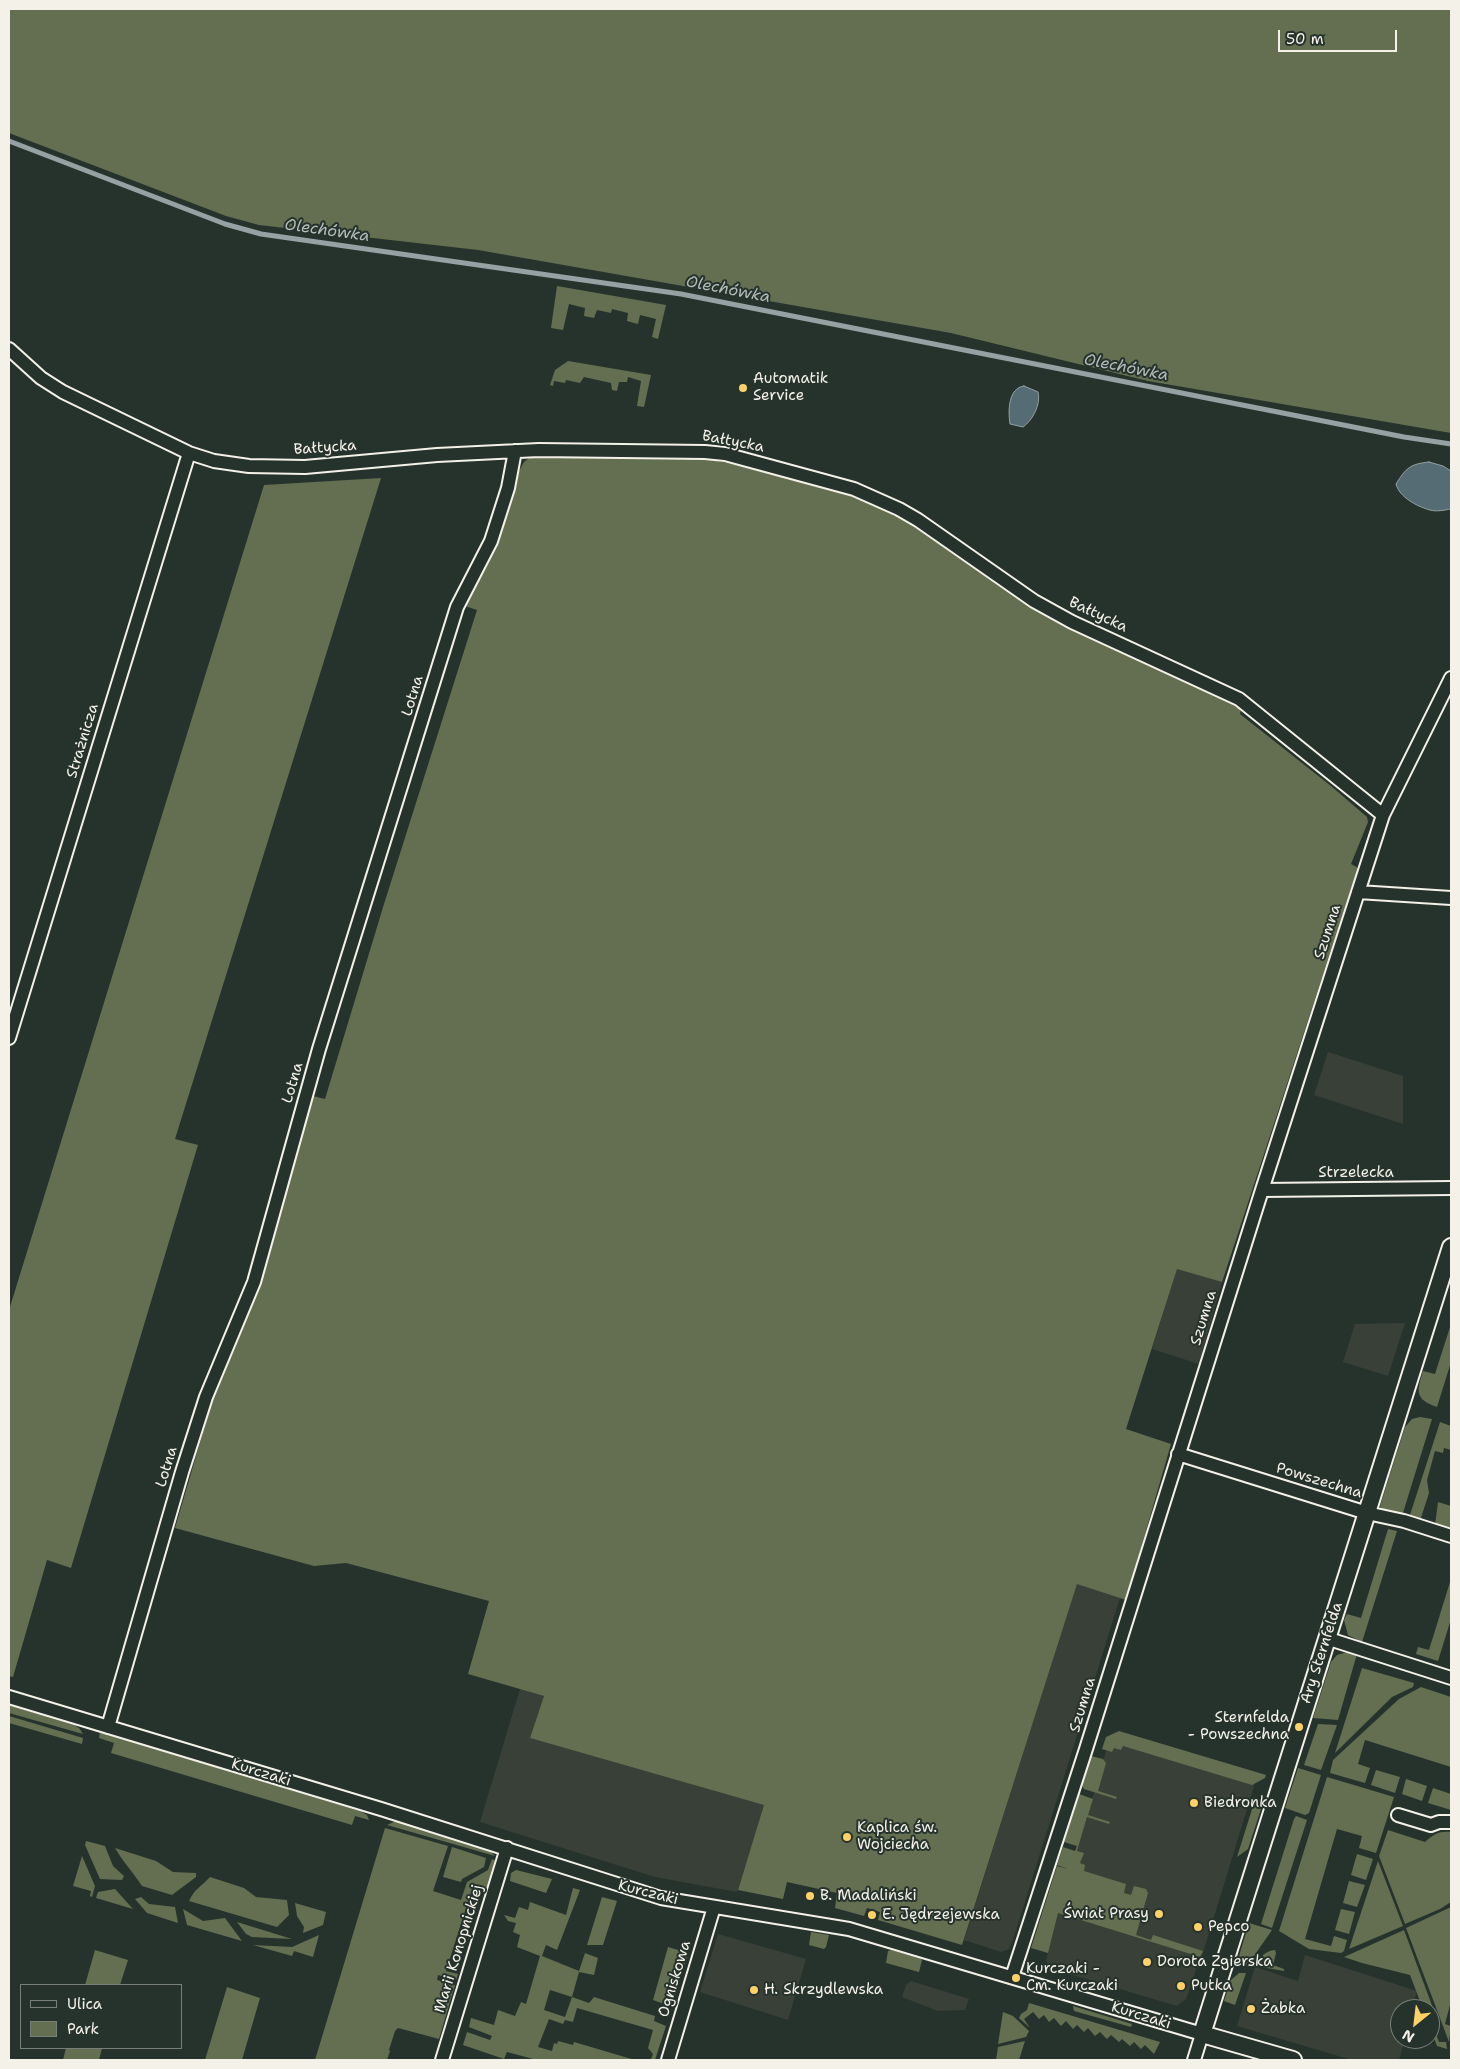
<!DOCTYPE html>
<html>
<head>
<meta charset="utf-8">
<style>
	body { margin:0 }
	#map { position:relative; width:1460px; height:2069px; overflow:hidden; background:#26332d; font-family:"Shantell Sans",sans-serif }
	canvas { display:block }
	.frame { position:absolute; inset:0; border:10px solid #f4f1e8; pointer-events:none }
	.legend { position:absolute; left:20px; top:1984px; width:162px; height:65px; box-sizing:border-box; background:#26332d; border:1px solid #787f78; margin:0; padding:6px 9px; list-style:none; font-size:15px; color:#f4f1e8 }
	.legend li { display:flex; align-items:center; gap:10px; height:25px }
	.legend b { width:25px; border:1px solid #787f78 }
	.north { position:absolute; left:1390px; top:1999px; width:50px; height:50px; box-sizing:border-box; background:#26332d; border:1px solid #787f78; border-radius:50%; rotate:209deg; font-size:14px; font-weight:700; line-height:20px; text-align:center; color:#f4f1e8 }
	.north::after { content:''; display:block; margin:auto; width:18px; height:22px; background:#ffd166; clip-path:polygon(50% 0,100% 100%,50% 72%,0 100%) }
	.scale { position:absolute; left:1278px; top:30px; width:119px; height:22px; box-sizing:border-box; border:2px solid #f4f1e8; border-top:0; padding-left:6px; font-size:15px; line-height:18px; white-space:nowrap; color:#f4f1e8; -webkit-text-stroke:4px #26332d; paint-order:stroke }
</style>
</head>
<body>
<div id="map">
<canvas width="1460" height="2069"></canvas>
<div class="frame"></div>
<ul class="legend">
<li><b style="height:6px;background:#26332d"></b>Ulica</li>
<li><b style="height:14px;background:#636f50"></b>Park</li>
</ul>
<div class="north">N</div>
<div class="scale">50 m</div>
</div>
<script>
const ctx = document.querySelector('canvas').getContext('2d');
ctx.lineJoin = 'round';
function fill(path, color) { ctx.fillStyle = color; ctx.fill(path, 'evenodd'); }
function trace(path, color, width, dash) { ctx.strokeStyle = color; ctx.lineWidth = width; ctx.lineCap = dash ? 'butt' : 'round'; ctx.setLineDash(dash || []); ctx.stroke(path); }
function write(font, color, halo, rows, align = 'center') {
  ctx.font = font + ' "Shantell Sans",sans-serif'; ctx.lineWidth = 4; ctx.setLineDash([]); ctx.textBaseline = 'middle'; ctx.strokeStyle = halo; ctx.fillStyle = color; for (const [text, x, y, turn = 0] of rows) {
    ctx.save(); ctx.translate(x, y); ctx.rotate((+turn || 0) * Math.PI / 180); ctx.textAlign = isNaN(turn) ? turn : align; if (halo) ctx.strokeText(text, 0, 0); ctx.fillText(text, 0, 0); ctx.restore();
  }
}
fill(new Path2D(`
	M1328,1052l75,24v48l-89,-29z
	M1177,1268l45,14 -23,82 -47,-15z
	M1405,1323l-17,53 -45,-14 12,-38z
	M1077,1583l43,15 -107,342 -4,9 -8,3 -37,-12z
	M520,1689l24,7 -14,42 235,67 -28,87 -82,-15 -175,-55z
	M1109,1741l146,42 -53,173 -68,-21 -65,-57z
	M1058,1913l142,44 -14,42 -9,7 -128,-38 -3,-8z
	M718,1934l88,25 -18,61 -88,-28z
	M1305,1955l112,36 -5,18h-12v30h5l-6,21h-47l-115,-34 18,-59 43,14z
	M911,1981l58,18 -4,11 -27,1 -36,-14 4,-12z`), '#394037');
fill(new Path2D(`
	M9,9h1442v424l-303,-52 -197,-48 -473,-83 -219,-25 -33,-9 -217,-83z
	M557,286l109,19 -8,34 -6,-2 4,-18 -16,-4 -2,9 -11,-3 1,-8 -16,-4 -1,4 -14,-3 -3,8 -10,-2 1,-8 -16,-4 -6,26 -12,-2z
	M568,361l83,14 -7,32 -7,-1 4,-25 -13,-4 -1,5h-8l-2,9 -5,-1 -1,-7 -27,-6 -4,6 -14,-3 -1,3 -11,-2 -1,5 -3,-1 5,-15z
	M653,457l59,3 20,4 130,34 25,11 23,12 78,57 75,46 149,69 29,15 -1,6 91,72 36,31 1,5 -17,42 7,4 -136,414 -45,-13 -51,160 45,15 -45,156 -49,-16 -115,361 -84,-25 2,-8 -13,-4 -3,8 -29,-8 2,-15 -50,-11 -4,17 -45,-9 26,-85 -234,-67 14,-42 -76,-22 21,-73 -143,-38 -32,3 -139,-38 38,-130 46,-114 54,-188 12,3 59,-195 93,-294 -12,-4 24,-44 30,-91 5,-9 5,-4z
	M381,478l-206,661 23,6 -127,423 -24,-8 -34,117 -4,-1v-366l255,-825z
	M1451,1324v38l-14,45c-23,-8 -20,-16 -14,-36l12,3z
	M1420,1417l12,2 -30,97 -21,-7 -1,-3 25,-79 7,-8z
	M1440,1422l11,4v24l-7,-2 -1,5 -8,-2 -8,29 2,13 -9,28 -11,-3z
	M1438,1502l13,4v24l-16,-5z
	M1388,1529l9,2 -35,111 -14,-7 -4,-15 3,-6 14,4z
	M1450,1582l1,37 -13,42 -22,-7 2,-7 11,3z
	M1347,1652l10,2 -19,66 -25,-2 18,-56 6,-7z
	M1362,1668l52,15 -1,4 -21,10 -57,56z
	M1421,1687l30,10v70l-86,-27 -7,24 12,4 -5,15 -35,-10 3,-13 66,-61z
	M9,1705l65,20 5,3 4,6 -74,-21z
	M9,1716l74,22 -1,6 -73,-21z
	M1318,1724l19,1 -16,45 -17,-5z
	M1119,1731l147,44 -1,3 -13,7 -129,-39 -2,4 -7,-2 -2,4 -10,-3 4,-12z
	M100,1732l260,79 7,4 2,5 -14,-4 -3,9 -241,-72 3,-10 -15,-5z
	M1091,1756l12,3 3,4 -8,28 19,6 -1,2 -32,-10 -2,-3z
	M1298,1768l23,7 -12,38 -4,2 -20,-7z
	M1376,1770l24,7 -5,16 -24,-8z
	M1327,1777l67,20 -18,56 -17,-5 3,-12 -25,-7 -32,110 26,7 3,-10 13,4 -3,11 -3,2 -32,-4 -30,-18z
	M1406,1779l21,7 -5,15 -20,-7z
	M1433,1788l18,6v16l-23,-7z
	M1079,1794l14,5 -5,16 22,7 -1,2 -22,-7 -10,34 7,2 -4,10 5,2 -1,6 42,13 -2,9 7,2 3,-9 12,3 2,4 -12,42 15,5 2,-5 50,16 -3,6 -142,-44 -10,40 -17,-5 26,-82 11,3 -11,-4 6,-18 12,4 2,-5 -13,-4z
	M1253,1806l8,3 -13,40 -11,8z
	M1296,1816l11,4 -35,108 -11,-4 33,-105z
	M396,1821l91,27 8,8 -108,-31z
	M385,1828l63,18 -15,45 28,9 6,-18 21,-12 4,-11 4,2 -8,30 -17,1 -25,79 12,3 -2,6 -18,-5 -1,5 18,5 -16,54 -41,-11 -3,3 -6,19 1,1 -3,9h-72z
	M1388,1830l37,12c9,-8 14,-11 26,-10v70l-11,7 -35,15 -26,-68z
	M86,1841l19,5 8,20 11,10 -2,4 -22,-1 -15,-34z
	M452,1847l34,11 -2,9 -22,12 -1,3 -18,-5z
	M115,1848l41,13 17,11 23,1v4l-24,18 -30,-9c-9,-14 -19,-24 -27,-38z
	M1357,1854l16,5 -7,21 -15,-5z
	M82,1856l13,30 -3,11 -2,-1 1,-5 -18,-5z
	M1378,1861l25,65 -54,23z
	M516,1870l36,9 -6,14 -36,-12 1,-8z
	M210,1877l34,11 12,9 31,3 2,15 -12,12 -88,-26c6,-13 12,-14 21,-24z
	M1349,1881l16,4 -8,22 -14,-4z
	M573,1888l7,2 -23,60 -11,-5 -4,11 37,15 6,-18 13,5 -4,17 -15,-3 -7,25 17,6 5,-6 61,19 -1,5 12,5 -11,34 -4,-1 2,-5 -5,-6 5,-18 -76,-22 -4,14 -8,-2 -2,4 -14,-5 -11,28 14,4 2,-8 3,1 1,-3 15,4 1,-3 61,18h-98l-30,-8 -3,7 -41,-14 4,-13 23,8 2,-4 -23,-9 2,-9 23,7 4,-15 17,6 6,-14 5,2 14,-48 -23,-9 3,-12 -7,-3 3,-9 -8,-2 -4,-6 11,3 4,-11 9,3 2,-8 36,13zM550,1990l22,7 -7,20 -21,-7z
	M115,1889l18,20 -37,-11 2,-6z
	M141,1897l8,7 26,3 3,16 -31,-10 -12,-14z
	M602,1897l15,4 -14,44h-16z
	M295,1903l31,9 -3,13 -20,8 1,-6 -7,-11z
	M1451,1907v94l-6,23 6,2 -2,16 -43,-114z
	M183,1909l20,12 22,-3 17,23 -55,-16z
	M1341,1909l14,3 -6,22 -14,-4z
	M237,1922l55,17 -40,-2 -6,-3z
	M1249,1923l23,7 -25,36 -8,-10z
	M1404,1930l36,97 -6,2 5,13h7l1,7 -10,-3 -7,-19v-18h-7l-13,-34 -48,-12 -18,-6z
	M811,1932l18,3 -3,12 -2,2 -15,-4z
	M319,1935l-6,22 -19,-6 -2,5 -39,-11 39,2z
	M668,1947l10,3 9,7 -13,42 -5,-1 -2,7 -14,-5z
	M95,1950l33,10 -8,25h-35z
	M891,1950l29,8 2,2 -3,12 -33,-9 2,-12z
	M1275,1950l1,3 -3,12 11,4v2l-28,-5c5,-9 8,-15 19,-16z
	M1239,1973h7l-11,32 -11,-4 7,-21z
	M227,1987l33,11 -18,62h-37z
	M1029,2003l131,39 -6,12 -9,-9 -4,4 -7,-7 -4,4 -8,-7 -3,3 -8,-7 -4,4 -7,-7 -5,4 -7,-8 -4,4 -7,-7 -4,4 -7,-8 -5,5 -7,-8 -5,4 -5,-7 -5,4 -6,-7 -9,7 6,9 -11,-10 2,-4 6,-4z
	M1073,2006l59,18 -1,3 -57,-16z
	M1003,2012l10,4 16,15 -3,6 -28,7z
	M1025,2041l-6,19h-23l2,-13z
	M66,2048h36l-3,12h-36z`), '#636f50');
const water = new Path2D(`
	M1024,386l14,6c3,12 -5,28 -15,35l-13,-3c-2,-13 -2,-36 14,-38z
	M1429,462l14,4 8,5v38c-7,1 -14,3 -21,1 -12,-3 -31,-13 -34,-26 10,-16 14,-20 33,-22z`);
fill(water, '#556c74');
trace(water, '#95a1a2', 1);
trace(new Path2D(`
	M9,141l216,83 36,10 420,60 723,143 47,7`), '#95a1a2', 5);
const minor = new Path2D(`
	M9,349l32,29 22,14 126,61 25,8 35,5 56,1 132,-12 102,-5 166,2 20,2 129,35 45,20 19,11 116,81 38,21 167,77 144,116
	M1358,892l93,6
	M9,1038l180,-585
	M1262,1190l189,-2
	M1178,1454l189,59 37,8 47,15
	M1326,1638l125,40
	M9,1697l372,112 280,89 188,31 353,105 -8,26
	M108,1727l74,-255 24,-75 48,-115 65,-233 138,-442 34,-66 17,-53 7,-37
	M1398,1815l33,10 8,-3h12
	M1012,1977l74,-228 176,-559 121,-375 68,-137
	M442,2060l65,-212
	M668,2060l46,-153`);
const tertiary = new Path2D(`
	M1293,2060l-91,-26 249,-787`);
trace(minor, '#f4f1e8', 16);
trace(tertiary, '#f4f1e8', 20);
trace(minor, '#26332d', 12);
trace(tertiary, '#26332d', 16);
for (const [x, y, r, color] of [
	[743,388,5,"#ffd166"],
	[1299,1727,5,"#ffd166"],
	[1194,1803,5,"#ffd166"],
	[847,1837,5,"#ffd166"],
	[810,1896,5,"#ffd166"],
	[1159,1914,5,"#ffd166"],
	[872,1915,5,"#ffd166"],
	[1198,1927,5,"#ffd166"],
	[1147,1962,5,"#ffd166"],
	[1016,1978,5,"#ffd166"],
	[1181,1986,5,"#ffd166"],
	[754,1990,5,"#ffd166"],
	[1251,2009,5,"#ffd166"]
]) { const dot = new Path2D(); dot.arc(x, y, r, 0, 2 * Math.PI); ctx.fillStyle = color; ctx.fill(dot); trace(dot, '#26332d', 2); }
write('15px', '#f4f1e8', '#26332d', [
	["Automatik",753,379],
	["Service",753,396],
	["Sternfelda",1289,1718,"right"],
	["- Powszechna",1289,1735,"right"],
	["Biedronka",1204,1803],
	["Kaplica św.",857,1828],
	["Wojciecha",857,1845],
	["B. Madaliński",820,1896],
	["Świat Prasy",1149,1914,"right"],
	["E. Jędrzejewska",882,1915],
	["Pepco",1208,1927],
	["Dorota Zgierska",1157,1962],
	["Kurczaki -",1026,1969],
	["Cm. Kurczaki",1026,1986],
	["Putka",1191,1986],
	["H. Skrzydlewska",764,1990],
	["Żabka",1261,2009]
], 'left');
write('15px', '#f4f1e8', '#26332d', [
	["Bałtycka",733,442,11],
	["Bałtycka",325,448,-4],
	["Bałtycka",1098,615,25],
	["Lotna",413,696,-73],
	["Strażnicza",83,741,-73],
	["Szumna",1328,932,-72],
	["Lotna",293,1083,-74],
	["Strzelecka",1356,1173],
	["Szumna",1204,1318,-73],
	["Lotna",167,1467,-73],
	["Powszechna",1319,1481,17],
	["Ary Sternfelda",1322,1653,-72],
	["Szumna",1083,1705,-73],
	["Kurczaki",261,1773,17],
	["Kurczaki",648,1893,14],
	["Marii Konopnickiej",459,1949,-73],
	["Ogniskowa",675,1979,-73],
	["Kurczaki",1141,2016,17]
]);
write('italic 16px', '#b4bcba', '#26332d', [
	["Olechówka",327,231,8],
	["Olechówka",728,290,11],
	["Olechówka",1126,368,11]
]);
</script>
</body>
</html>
